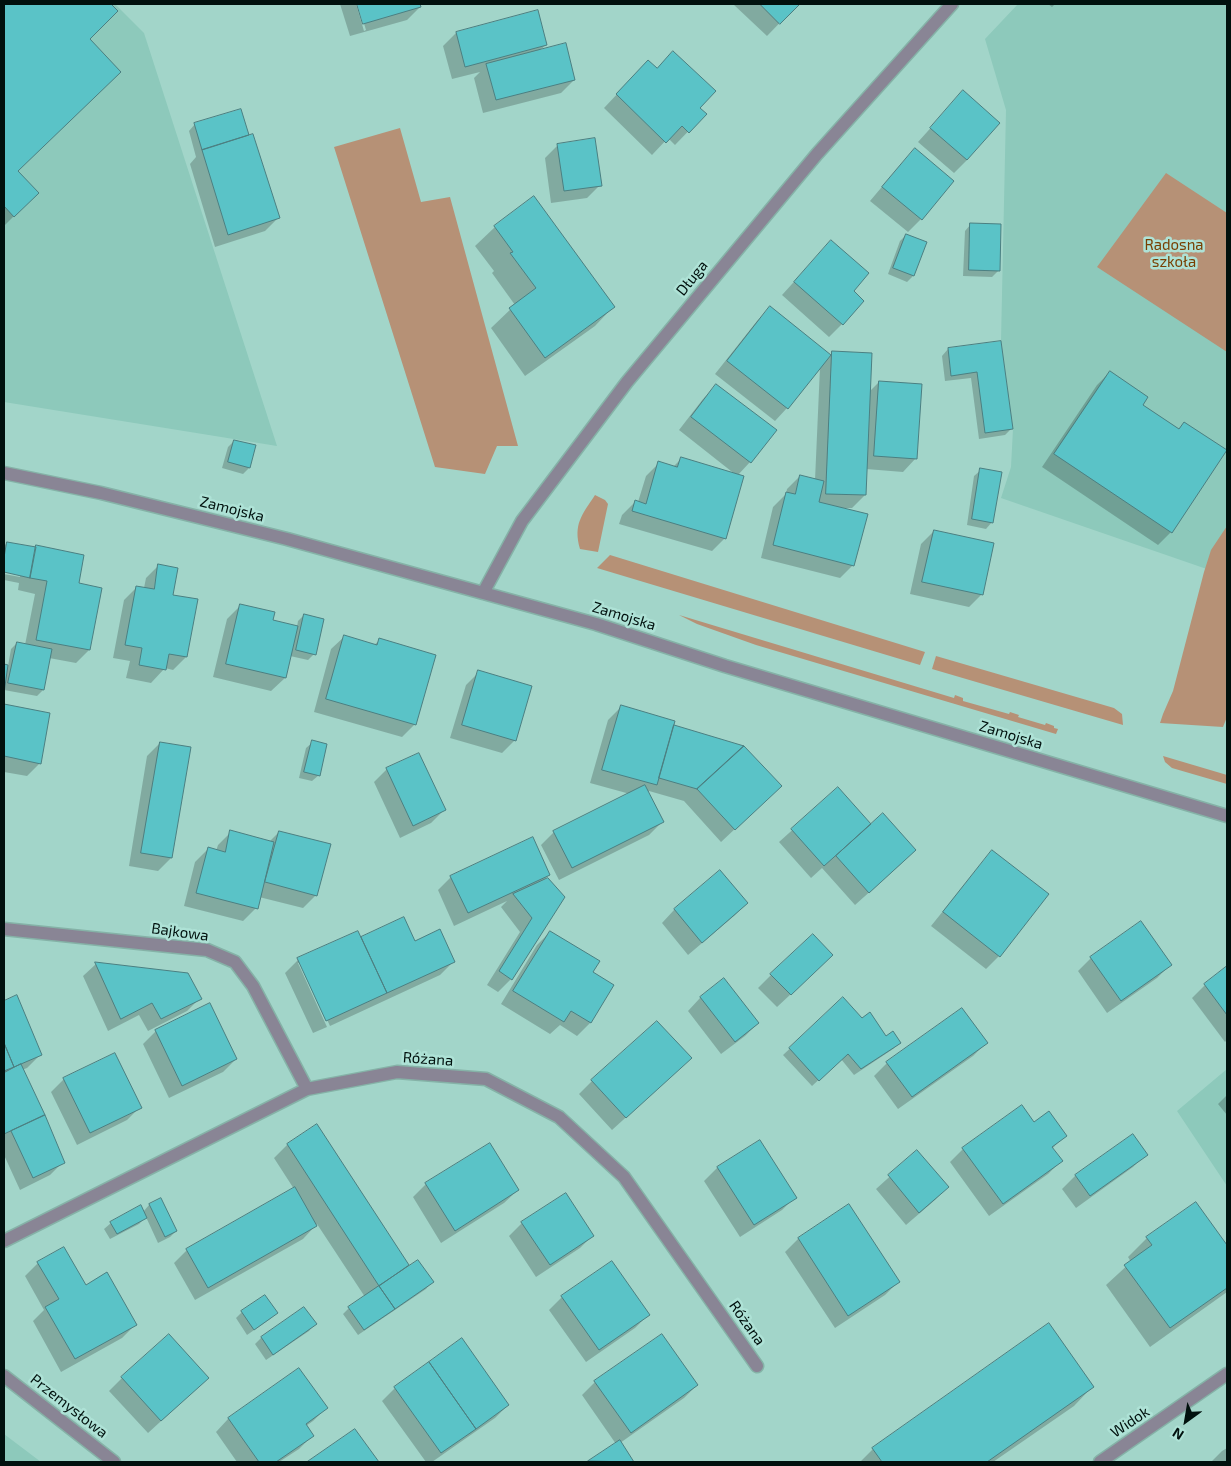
<!DOCTYPE html>
<html>
<head>
<meta charset="utf-8">
<style>
	body { margin:0 }
	#map { position:relative; width:1231px; height:1466px; overflow:hidden; background:#a2d5c9; font-family:"Exo 2",sans-serif }
	canvas { display:block }
	.frame { position:absolute; inset:0; border:5px solid #01110e; pointer-events:none }
	.north { position:absolute; left:1161px; top:1396px; width:50px; height:50px; -webkit-text-stroke:4px #aee2d6; paint-order:stroke; rotate:212deg; font-size:14px; font-weight:700; line-height:20px; text-align:center; color:#01110e }
	.north::after { content:''; display:block; margin:auto; width:18px; height:22px; background:#01110e; clip-path:polygon(50% 0,100% 100%,50% 72%,0 100%) }
</style>
</head>
<body>
<div id="map">
<canvas width="1231" height="1466"></canvas>
<div class="frame"></div>
<div class="north">N</div>
</div>
<script>
const ctx = document.querySelector('canvas').getContext('2d');
ctx.lineJoin = 'round';
function fill(path, color) { ctx.fillStyle = color; ctx.fill(path, 'evenodd'); }
function trace(path, color, width, dash) { ctx.strokeStyle = color; ctx.lineWidth = width; ctx.lineCap = dash ? 'butt' : 'round'; ctx.setLineDash(dash || []); ctx.stroke(path); }
function write(font, color, halo, rows, align = 'center') {
  ctx.font = font + ' "Exo 2",sans-serif'; ctx.lineWidth = 5; ctx.setLineDash([]); ctx.textBaseline = 'middle'; ctx.strokeStyle = halo; ctx.fillStyle = color; for (const [text, x, y, turn = 0] of rows) {
    ctx.save(); ctx.translate(x, y); ctx.rotate((+turn || 0) * Math.PI / 180); ctx.textAlign = isNaN(turn) ? turn : align; if (halo) ctx.strokeText(text, 0, 0); ctx.fillText(text, 0, 0); ctx.restore();
  }
}
fill(new Path2D(`
	M4,4h111l29,29 133,413 -273,-44z
	M1018,4h209v572l-226,-78 10,-31 2,-38 -12,-88 5,-231 -21,-71z
	M1227,1069v117l-50,-75z
	M4,1434l37,28h-37z`), '#8dc9bb');
fill(new Path2D(`
	M400,128l21,74 29,-5 68,249h-21l-12,28 -50,-7 -101,-320z
	M1166,173l61,40v139l-130,-85z
	M595,495l10,5 3,4 -10,48 -18,-3c-7,-25 2,-34 15,-54z
	M1227,526v191l-4,10 -63,-4 3,-9 10,-23 31,-119 7,-22z
	M610,555l315,97 -5,13 -323,-97z
	M679,615l275,83 1,-3 8,3v3l46,13 1,-2 9,3 -1,2 27,8 1,-2 8,3v2l4,1 -2,5 -300,-89 -59,-21z
	M936,656l178,52 8,6 1,11 -191,-56z
	M1163,756l64,19v9l-55,-16 -7,-6z`), '#b69176');
fill(new Path2D(`
	M4,4h105l7,7 -28,28 -71,132 20,22 -33,33z
	M340,4h16l8,27 2,-1 -8,-26h61l1,3 -13,13 -57,16z
	M733,4h65l-31,32z
	M1048,4h7l-3,3z
	M537,12l9,33 -7,6 35,29 -13,13 -78,20 -9,-35 6,-6 -28,7 -9,-33 13,-13z
	M635,75l63,33 7,6 -30,31 -7,-7 -16,17 -48,-47z
	M963,92l4,68 -13,13 -36,-31z
	M195,124l53,10 -4,4 34,80 -13,13 -50,16 -25,-83 6,-7 -7,-26z
	M558,145l42,40 -13,13 -36,5 -6,-45z
	M915,150l6,69 -13,13 -38,-31 32,-38z
	M534,198l80,108 -19,20 -70,50 -34,-48 24,-23 -23,-32 2,-2 -19,-25 20,-19z
	M971,224l28,46 -7,7 -29,-1 2,-45z
	M906,235l7,41 -6,6 -19,-8 12,-33z
	M831,241l21,50 -10,33 -13,13 -47,-42z
	M770,308l60,47 3,-2 36,39 10,-10 37,76 -13,14 -37,-3 -1,26 -13,13h-10l11,57 -13,13 -79,-20 12,-51 13,-13 1,-5 13,-13 15,4 5,-113 -33,41 -12,13 -60,-47 42,-53z
	M1000,342l11,87 -6,6 -26,4 -8,-61 -26,3 -3,-25 6,-7z
	M1110,372l31,34 37,24 6,-7 -13,109 -13,13 -116,-78 55,-82z
	M716,386l34,76 -12,13 -13,63 -13,13 -93,-27 3,-9 13,-13h3l8,-26 13,-13 14,4 8,-8 55,16 -57,-45 24,-31z
	M234,441l15,27 -6,6 -21,-6 6,-21z
	M981,470l11,52 -6,7 -19,-4 7,-49z
	M934,531l48,63 -13,13 -59,-13 11,-50z
	M7,543l70,41 23,5 -11,61 -13,13 -27,-5 -6,32 -6,6 -33,-6v-25l4,1 3,-17 6,-6 8,2 10,-51 -17,-4 1,-7 -15,-3v-6l16,3v-3l-16,-3v-25z
	M159,565l13,31 14,61 -13,13 -8,-2 -14,15 -25,-5 4,-17 -17,-3 11,-58 13,-13 7,1 2,-10z
	M240,606l32,15 25,6 1,-6 6,-6 10,39 -6,6 -18,-4 -5,22 -14,13 -58,-14 14,-58z
	M345,636l29,9 6,-5 35,84 -13,13 -88,-25 17,-63z
	M479,672l36,68 -13,13 -52,-15 16,-53z
	M4,705l45,9 -9,49 -13,13 -23,-4z
	M621,707l52,19 71,21 23,52 -46,43 -37,-41 -35,-10 -1,2 14,29 -13,13 -90,45 -18,-35 13,-13 76,-38 -40,-11 18,-63z
	M313,742l6,33 -7,6 -13,-3 7,-30z
	M160,743l11,115 -13,13 -29,-5 18,-110z
	M387,769l57,41 -13,13 -31,15 -26,-56z
	M838,789l64,74 -47,42 -33,-37 -11,10 -32,-36z
	M231,832l38,10 10,-10 37,63 -13,13 -44,-11 -3,11 -13,13 -59,-15 11,-44 13,-13 8,2 2,-6z
	M993,852l6,104 -13,13 -55,-43 49,-61z
	M720,871l27,32 -13,13 -46,39 -26,-32 12,-13z
	M549,875l-7,7 6,-3 -37,100 -13,13 -11,-7 33,-53 -19,-25 6,-6 -53,25 -16,-36 13,-13z
	M404,918l11,24 38,20 -13,13 -110,51 -29,-63h-3l29,64 -14,6 -28,-60 13,-13 62,-21z
	M550,932l42,40 20,13 -22,38 -13,13 -17,-11 -10,9 -49,-30 36,-59z
	M1091,958l79,7 -13,13 -50,35 -29,-42z
	M96,964l104,34 -13,13 -39,20 -9,-16 -31,16 -25,-55z
	M819,968l-42,39 -19,-19 13,-13z
	M1227,968v72l-2,2 -33,-44 13,-13z
	M724,979l34,44 -13,13 -24,18 -33,-43 12,-13z
	M17,997l23,58 -13,13 -5,2 41,92 -13,13 -30,15 -16,-35v-153z
	M843,999l19,20 24,18 14,6 -7,6 -39,26 -13,-16 -29,27 -29,-31z
	M156,1031l80,28 -13,13 -54,26 -26,-54z
	M986,1043l-13,13 -75,53 -24,-33 13,-13z
	M677,1071l-65,59 -33,-36 13,-13z
	M64,1079l76,28 -13,13 -50,25 -26,-53z
	M1227,1095v20l-9,-11z
	M1034,1124l31,11 -13,14 9,12 -13,13 -59,42 -39,-54 13,-13z
	M317,1126l91,139 -5,5 29,12 -6,7 -68,46 -15,-21 6,-6 16,-11 -48,-73 -14,15 -108,61 -21,-37 13,-13 107,-61 -20,-31 13,-13z
	M1132,1135l14,19 -13,13 -57,41 -14,-19 13,-13z
	M759,1142l36,55 -13,13 -42,27 -36,-56 13,-13z
	M917,1152l30,35 -12,13 -29,25 -30,-36z
	M426,1184l92,6 -14,13 -63,40 -28,-46z
	M160,1200l16,31 -6,6 -12,6 -12,-26 -7,7 -29,15 -6,-10 7,-6 29,-16 3,5 6,-7z
	M1196,1203l31,44v45l-77,55 -44,-62 25,-23 -3,-5 19,-19z
	M849,1206l49,76 -13,13 -50,33 -50,-76 13,-13z
	M522,1223l71,12 -13,13 -44,29 -27,-41z
	M38,1263l47,23 50,39 -13,13 -61,34 -28,-51 11,-11 -19,-34z
	M562,1297l86,18 -13,13 -49,34 -37,-52z
	M304,1308l11,16 -6,7 -43,29 -11,-16 6,-6z
	M242,1312l34,1 -6,6 -23,16 -11,-17z
	M1049,1325l44,61 -19,20 -81,56h-133l13,-13z
	M299,1369l27,39 -13,13 -7,5 6,10 -13,13 -20,13h-42l-21,-30 12,-13z
	M122,1378l72,13 -46,42 -39,-42z
	M595,1382l102,3 -13,13 -64,45 13,19h-44l27,-18 -34,-49z
	M395,1388l113,17 -13,13 -63,44h-6l-44,-61z
	M355,1430l23,32h-69z
	M1227,1448v14h-16l11,-11z`), '#0003');
const building = new Path2D(`
	M4,4h107l7,7 -28,28 31,33 -103,99 21,22 -25,24 -10,-11z
	M357,4h63l1,3 -58,17z
	M760,4h40l-20,20z
	M538,10l9,35 -82,22 -9,-35z
	M566,43l9,37 -79,20 -10,-36z
	M673,51l43,40 -16,17 7,6 -18,19 -7,-7 -16,17 -50,-49 32,-34 9,8z
	M963,90l37,33 -33,37 -37,-32z
	M241,109l8,26 -47,15 -8,-27z
	M253,134l27,84 -52,17 -26,-85z
	M595,138l7,48 -38,5 -7,-47z
	M915,148l39,33 -32,39 -40,-33z
	M534,196l81,111 -70,51 -36,-50 27,-20 -26,-35 3,-1 -19,-26z
	M970,223l31,1 -1,47 -31,-1z
	M906,234l21,8 -13,34 -21,-8z
	M831,240l38,33 -15,18 10,10 -21,24 -49,-43z
	M770,306l61,49 -43,54 -61,-48z
	M1001,341l12,88 -28,4 -8,-61 -26,4 -3,-28z
	M832,351l40,2 -6,142 -40,-1z
	M1110,371l38,26 -5,8 36,24 5,-7 43,28 -55,83 -118,-79z
	M879,381l43,3 -5,75 -43,-3z
	M716,384l61,46 -26,33 -60,-46z
	M234,440l22,5 -6,23 -22,-6z
	M681,457l63,19 -18,63 -94,-28 3,-11 11,4 12,-43 19,6z
	M980,468l22,4 -9,51 -21,-4z
	M800,475l24,6 -5,21 49,12 -14,52 -81,-21 13,-53 9,2z
	M934,530l60,13 -11,52 -61,-13z
	M7,542l29,5 -6,31 -26,-6v-14z
	M36,545l48,10 -5,28 23,5 -12,62 -54,-10 11,-59 -17,-3z
	M158,564l20,4 -5,27 25,4 -11,58 -18,-3 -3,16 -27,-5 3,-17 -17,-3 11,-59 18,3z
	M240,604l35,8 -2,8 25,6 -12,52 -60,-14z
	M304,614l20,5 -8,36 -20,-5z
	M344,635l33,10 2,-7 57,17 -20,70 -90,-26z
	M17,642l35,7 -8,41 -36,-7z
	M4,664l4,1 -4,28z
	M478,670l54,16 -16,55 -54,-16z
	M4,704l46,9 -9,51 -37,-8z
	M621,705l54,16 -18,64 -55,-15z
	M674,725l70,21 -47,43 -38,-11z
	M312,740l15,4 -7,32 -16,-4z
	M160,742l31,5 -19,111 -31,-5z
	M744,746l38,40 -47,44 -38,-41z
	M419,753l27,57 -33,16 -27,-58z
	M645,785l19,37 -92,46 -19,-37z
	M838,787l33,37 -47,42 -33,-37z
	M883,813l33,37 -47,43 -33,-37z
	M230,830l44,12 -16,67 -62,-16 12,-46 17,5z
	M279,831l52,13 -14,52 -52,-14z
	M533,837l17,38 -82,38 -18,-37z
	M992,850l57,44 -49,63 -57,-45z
	M720,870l28,33 -46,40 -28,-34z
	M548,878l17,19 -53,83 -13,-9 33,-53 -19,-24z
	M404,917l11,24 25,-12 15,33 -68,31 -26,-56z
	M1141,921l31,44 -51,36 -31,-44z
	M358,931l29,62 -61,28 -29,-63z
	M550,931l50,30 -7,11 21,13 -23,38 -20,-12 -7,11 -51,-31z
	M813,934l20,21 -42,40 -21,-21z
	M95,962l93,11 14,26 -41,20 -9,-16 -31,16z
	M1227,966v49l-23,-31z
	M724,978l35,45 -24,19 -35,-45z
	M17,995l25,60 -28,12 -10,-24v-42z
	M843,997l19,21 8,-6 16,24 7,-5 8,12 -40,26 -13,-15 -29,27 -30,-33z
	M210,1003l27,56 -55,27 -27,-56z
	M962,1008l26,35 -76,54 -26,-35z
	M657,1021l35,37 -66,60 -35,-38z
	M4,1043l10,24 -10,4z
	M115,1053l27,55 -52,25 -27,-55z
	M21,1064l24,51 -41,19v-61z
	M1022,1105l12,17 15,-11 18,25 -15,11 11,14 -60,43 -41,-56z
	M45,1115l20,48 -32,15 -22,-47z
	M317,1124l92,141 -30,21 -92,-142z
	M1133,1134l15,21 -58,41 -15,-21z
	M760,1140l37,58 -43,27 -37,-58z
	M490,1143l29,47 -64,41 -30,-48z
	M917,1150l32,37 -30,26 -31,-38z
	M295,1187l22,39 -109,62 -22,-39z
	M566,1193l28,43 -44,29 -29,-43z
	M161,1198l16,33 -12,6 -16,-33z
	M1196,1202l31,43v43l-57,40 -46,-63 28,-20 -6,-8z
	M849,1204l51,78 -52,34 -50,-78z
	M141,1205l6,13 -30,16 -7,-12z
	M64,1247l22,38 21,-13 30,53 -62,34 -30,-52 14,-8 -22,-37z
	M418,1260l16,22 -39,27 -16,-23z
	M612,1261l38,54 -51,35 -38,-54z
	M379,1286l16,23 -31,21 -16,-23z
	M265,1295l13,18 -24,17 -13,-19z
	M304,1307l13,17 -44,31 -12,-18z
	M1049,1323l45,64 -107,75h-105l-10,-14z
	M169,1334l40,44 -48,43 -40,-44z
	M662,1334l36,51 -67,48 -37,-52z
	M462,1338l47,67 -33,24 -47,-67z
	M429,1362l47,67 -35,24 -47,-66z
	M299,1368l29,40 -22,16 8,12 -38,26h-17l-31,-44z
	M355,1429l24,33h-72z
	M620,1440l14,22 -46,-1z`);
fill(building, '#5ac3c7');
trace(building, '#4b7f81', 1);
const minor = new Path2D(`
	M4,929l203,21 28,12 18,24 54,103
	M4,1241l303,-152 90,-17 89,7 73,38 65,60 133,189
	M4,1376l110,86
	M1100,1462l127,-88`);
const tertiary = new Path2D(`
	M4,473l97,20 186,46 309,85 129,42 502,150
	M483,593l39,-72 105,-139 190,-228 135,-150`);
trace(minor, '#85b2a7', 15);
trace(tertiary, '#85b2a7', 15);
trace(minor, '#898595', 12);
trace(tertiary, '#898595', 12);
write('15px', '#783f02', '#aee2d6', [
	["Radosna",1174,245],
	["szkoła",1174,262]
]);
write('15px', '#01110e', '#aee2d6', [
	["Długa",692,278,-51],
	["Zamojska",232,509,14],
	["Zamojska",624,616,17],
	["Zamojska",1011,735,17],
	["Bajkowa",180,932,8],
	["Różana",428,1059,4],
	["Różana",747,1323,55],
	["Przemysłowa",69,1406,38],
	["Widok",1130,1422,-34]
]);
</script>
</body>
</html>
